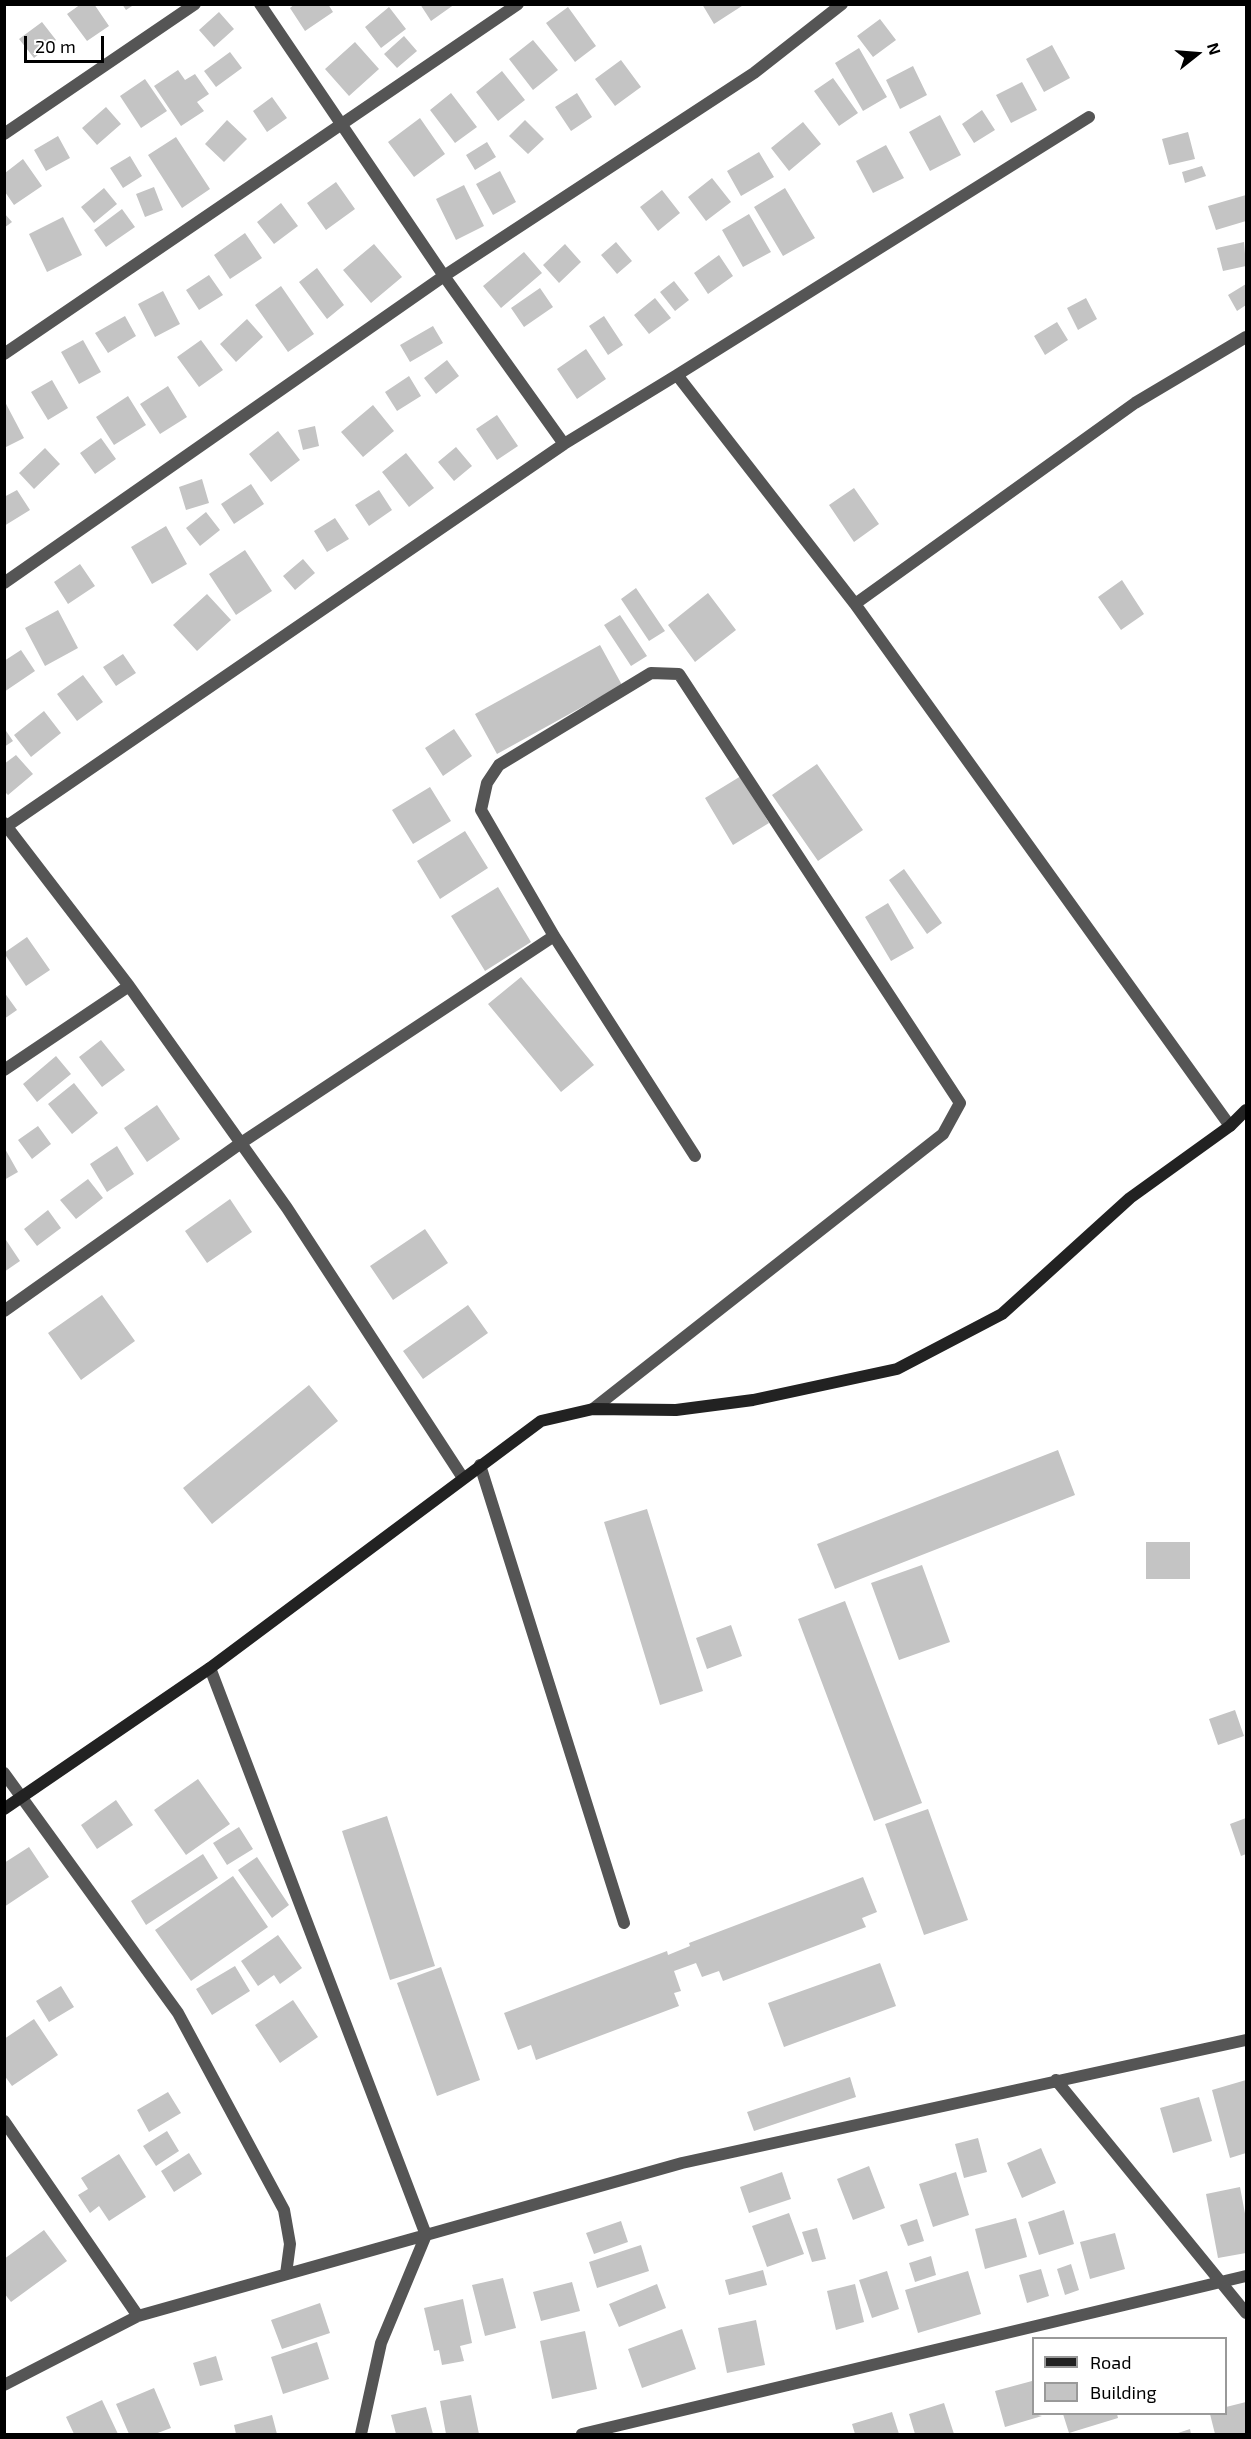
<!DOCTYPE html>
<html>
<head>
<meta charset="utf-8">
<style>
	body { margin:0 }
	#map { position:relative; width:1251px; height:2439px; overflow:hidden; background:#fff; font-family:"Exo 2",sans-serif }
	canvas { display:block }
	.frame { position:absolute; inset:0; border:6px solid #000; pointer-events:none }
	.legend { position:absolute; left:1032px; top:2337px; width:195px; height:78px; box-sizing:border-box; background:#fff; border:2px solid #999; margin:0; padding:8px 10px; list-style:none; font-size:18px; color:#000 }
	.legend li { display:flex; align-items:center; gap:12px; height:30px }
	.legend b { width:30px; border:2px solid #999 }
	.north { position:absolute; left:1167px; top:24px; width:60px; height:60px; -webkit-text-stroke:4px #fff; paint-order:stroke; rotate:73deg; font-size:16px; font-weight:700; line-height:24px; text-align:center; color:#000 }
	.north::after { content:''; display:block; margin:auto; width:21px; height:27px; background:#000; clip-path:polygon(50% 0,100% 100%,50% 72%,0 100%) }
	.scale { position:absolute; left:24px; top:36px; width:80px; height:27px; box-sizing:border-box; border:3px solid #000; border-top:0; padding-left:8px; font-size:18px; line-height:21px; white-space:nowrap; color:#000; -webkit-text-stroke:4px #fff; paint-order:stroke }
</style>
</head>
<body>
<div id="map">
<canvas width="1251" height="2439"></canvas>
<div class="frame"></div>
<ul class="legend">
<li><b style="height:8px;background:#222"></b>Road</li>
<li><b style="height:16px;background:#c4c4c4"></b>Building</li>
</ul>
<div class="north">N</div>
<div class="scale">20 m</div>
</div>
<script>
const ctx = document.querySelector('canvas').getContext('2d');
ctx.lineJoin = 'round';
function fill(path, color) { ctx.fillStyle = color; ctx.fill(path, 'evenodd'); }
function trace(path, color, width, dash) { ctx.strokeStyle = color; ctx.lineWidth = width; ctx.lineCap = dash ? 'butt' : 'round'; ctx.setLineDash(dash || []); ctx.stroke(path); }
fill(new Path2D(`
	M81,4h13l15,22 -22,15 -20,-27z
	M122,4h13l-9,6z
	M295,4h33l5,8 -28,19 -15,-23z
	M420,4h35l-24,17z
	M702,4h43l-31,20z
	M389,7l17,22 -25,19 -16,-21z
	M568,7l28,39 -21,16 -29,-39z
	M219,12l15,17 -20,18 -15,-17z
	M880,19l16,21 -23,17 -16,-21z
	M42,22l14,18 -22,18 -15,-19z
	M404,36l13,15 -20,17 -13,-14z
	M533,40l25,30 -25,20 -24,-31z
	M355,42l24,27 -30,27 -24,-27z
	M1052,45l18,33 -26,14 -18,-33z
	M859,48l28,49 -24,14 -28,-48z
	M230,52l12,16 -26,19 -12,-16z
	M621,60l20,27 -26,19 -20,-27z
	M913,66l14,29 -27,14 -14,-29z
	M178,70l7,10 10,-6 14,20 -12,8 7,9 -23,15 -27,-40z
	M502,71l23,29 -27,21 -22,-29z
	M833,78l25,35 -19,13 -25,-35z
	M145,79l22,32 -26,17 -21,-32z
	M1022,82l15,28 -26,13 -15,-28z
	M451,93l26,34 -22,16 -25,-33z
	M577,93l15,24 -21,14 -16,-24z
	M272,97l15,21 -20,14 -14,-21z
	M106,107l15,17 -24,21 -15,-17z
	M982,110l13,20 -21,13 -12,-19z
	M940,115l21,40 -31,16 -21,-39z
	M420,118l25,36 -31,23 -26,-35z
	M227,120l20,19 -23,23 -19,-18z
	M525,120l19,19 -16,15 -19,-18z
	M803,122l18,22 -32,27 -18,-23z
	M1188,132l7,27 -26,6 -7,-26z
	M58,136l12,22 -24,13 -12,-21z
	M176,137l34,52 -28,19 -34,-53z
	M487,142l9,15 -21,13 -9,-15z
	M886,145l18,33 -31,15 -17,-32z
	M759,152l15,25 -33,19 -14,-25z
	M130,156l12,20 -19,12 -13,-20z
	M23,159l19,27 -28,19 -9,-13v-19z
	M1202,166l4,10 -21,7 -3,-11z
	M500,171l16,31 -23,13 -17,-31z
	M712,178l19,24 -25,19 -18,-24z
	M336,182l19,27 -29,21 -19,-27z
	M464,185l20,41 -28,14 -20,-41z
	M154,187l9,23 -18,7 -9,-23z
	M104,188l13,16 -23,19 -13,-16z
	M785,188l30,50 -32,18 -29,-49z
	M662,190l18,23 -22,18 -18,-24z
	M1246,195v26l-30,9 -8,-24z
	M281,203l17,23 -24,18 -17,-22z
	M122,209l13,18 -29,20 -12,-17z
	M4,213l8,9 -8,6z
	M749,214l22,38 -28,15 -21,-37z
	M63,217l19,38 -35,17 -18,-38z
	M245,233l17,25 -32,21 -16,-24z
	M616,242l16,19 -15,13 -16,-19z
	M1244,242l2,24 -23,5 -6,-23z
	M374,244l28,33 -31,26 -28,-33z
	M565,244l16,18 -22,21 -16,-18z
	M524,252l18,21 -41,35 -18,-22z
	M719,255l14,21 -25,18 -14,-21z
	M317,268l27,37 -17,14 -28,-37z
	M209,275l14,20 -24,15 -13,-20z
	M674,281l15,19 -14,11 -15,-19z
	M1246,284v21l-9,6 -9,-16z
	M281,286l33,48 -26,18 -33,-47z
	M540,288l13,19 -29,20 -13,-19z
	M163,291l17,33 -25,13 -17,-33z
	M655,298l16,20 -22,16 -15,-19z
	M1086,298l11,21 -19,11 -11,-22z
	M125,316l11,20 -28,17 -13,-20z
	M604,316l19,29 -15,10 -19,-29z
	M247,319l16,18 -27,25 -16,-18z
	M1057,322l11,18 -23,15 -11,-19z
	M433,326l10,17 -33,19 -10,-17z
	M83,340l18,32 -22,12 -18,-32z
	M201,340l22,30 -24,17 -22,-30z
	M586,349l20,30 -29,20 -20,-30z
	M447,360l12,16 -23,18 -12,-16z
	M409,376l12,20 -24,15 -12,-19z
	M52,380l16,28 -20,12 -17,-28z
	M168,386l19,31 -27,17 -20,-30z
	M128,396l18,29 -32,20 -18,-28z
	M4,400l20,38 -20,10z
	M373,405l21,26 -31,26 -22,-25z
	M497,415l21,31 -21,14 -21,-31z
	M315,426l4,20 -16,4 -5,-20z
	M278,431l22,29 -29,22 -22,-28z
	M101,438l15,21 -21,15 -15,-21z
	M456,447l16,19 -18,15 -16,-19z
	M45,448l15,16 -26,25 -15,-16z
	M406,453l28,35 -25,19 -27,-35z
	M202,479l7,24 -23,7 -7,-23z
	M251,484l13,20 -30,20 -13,-20z
	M854,488l25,36 -25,18 -25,-37z
	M17,490l13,20 -26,16v-29z
	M379,490l13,20 -23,16 -14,-21z
	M206,512l14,18 -20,16 -14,-18z
	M335,518l14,21 -22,13 -13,-21z
	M166,526l21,38 -35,20 -21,-37z
	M245,550l27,41 -36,24 -27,-41z
	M303,559l12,14 -20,17 -12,-14z
	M80,564l15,22 -27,18 -14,-22z
	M1122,580l22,34 -23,16 -23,-33z
	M636,588l29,43 -16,10 -28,-42z
	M708,593l28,37 -41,32 -27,-37z
	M207,594l24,26 -34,31 -24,-26z
	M58,610l20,38 -33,18 -20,-38z
	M620,615l27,41 -16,10 -27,-41z
	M600,645l22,40 -125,69 -22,-40z
	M21,650l14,21 -31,21v-31z
	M123,654l13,19 -20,13 -13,-19z
	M83,675l20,27 -26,19 -20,-27z
	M44,711l17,22 -30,24 -17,-22z
	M4,728l9,13 -9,6z
	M454,729l18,27 -29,20 -18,-28z
	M16,755l17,19 -25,21 -4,-4v-27z
	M817,764l46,66 -45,31 -46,-66z
	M741,776l28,47 -36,22 -28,-47z
	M430,787l21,34 -38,23 -21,-34z
	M465,831l23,37 -48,31 -23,-38z
	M904,869l38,54 -15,11 -38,-54z
	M498,887l33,55 -46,29 -34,-55z
	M888,903l26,45 -23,13 -26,-44z
	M27,937l23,33 -24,16 -22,-33z
	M521,977l73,88 -33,27 -73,-88z
	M4,992l13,18 -13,9z
	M101,1040l24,30 -23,17 -23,-30z
	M56,1056l15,18 -34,28 -14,-18z
	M74,1083l24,30 -26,21 -24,-30z
	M157,1105l23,34 -33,23 -23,-34z
	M38,1126l13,18 -19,15 -14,-19z
	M117,1146l17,28 -27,18 -17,-28z
	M4,1147l14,25 -14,8z
	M88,1179l15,19 -27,21 -16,-19z
	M230,1199l22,33 -45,31 -22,-32z
	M48,1210l13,18 -24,18 -13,-17z
	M425,1229l23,34 -55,37 -23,-34z
	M4,1237l16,24 -16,11z
	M102,1295l33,46 -54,39 -33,-47z
	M468,1305l20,28 -65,46 -20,-28z
	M309,1385l29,36 -126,103 -29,-36z
	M1058,1450l17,45 -240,94 -18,-45z
	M647,1509l56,182 -43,14 -56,-183z
	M1146,1542h44v37h-44z
	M922,1565l28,77 -51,18 -28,-77z
	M845,1601l77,202 -48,18 -76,-202z
	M731,1625l11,31 -35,13 -11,-31z
	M1235,1710l9,26 -26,9 -9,-26z
	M198,1779l32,45 -44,31 -32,-45z
	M116,1800l17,25 -36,24 -16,-24z
	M928,1809l40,111 -44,15 -39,-111z
	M387,1816l48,150 -45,14 -48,-149z
	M1246,1818v36l-5,2 -11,-32z
	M239,1827l14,22 -26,16 -14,-22z
	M29,1847l20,30 -45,30v-44z
	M203,1854l15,24 -72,47 -15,-24z
	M257,1857l32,48 -17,13 -34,-48z
	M233,1876l35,51 -77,54 -36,-51z
	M863,1877l14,35 -15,6 4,9 -143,54 -4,-10 -17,6 -6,-14 -22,8 7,20 -7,2 5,13 -143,54 -5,-15 -13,5 -14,-37 163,-62 1,4 22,-9 -1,-3z
	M278,1935l24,33 -22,16 -6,-9 -16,11 -17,-25z
	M880,1963l16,43 -112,41 -16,-44z
	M235,1966l15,25 -38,24 -16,-26z
	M441,1967l39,113 -43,16 -40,-113z
	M61,1986l13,21 -25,15 -13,-21z
	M293,2000l25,37 -38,26 -25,-38z
	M34,2019l24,36 -46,31 -8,-11v-36z
	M850,2077l6,20 -102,34 -7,-19z
	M1246,2080v73l-16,5 -18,-68z
	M168,2092l13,21 -32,19 -12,-22z
	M1199,2097l13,44 -39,12 -13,-45z
	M167,2131l12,20 -23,15 -13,-20z
	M978,2138l9,34 -23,6 -9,-34z
	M1041,2148l15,35 -34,15 -15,-35z
	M189,2153l13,21 -28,18 -13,-21z
	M119,2154l27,43 -37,24 -10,-15 -9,7 -12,-18 10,-6 -7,-11z
	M869,2166l16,42 -32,12 -16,-41z
	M782,2172l9,27 -42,14 -9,-26z
	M956,2172l13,43 -36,12 -14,-43z
	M1240,2187l6,32v34l-28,5 -12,-64z
	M1064,2210l10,34 -35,11 -11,-33z
	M789,2213l15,41 -37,13 -15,-41z
	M1016,2218l11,39 -42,12 -10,-40z
	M917,2219l7,22 -16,5 -8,-21z
	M621,2221l7,21 -34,12 -8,-21z
	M817,2228l9,31 -14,3 -10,-30z
	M44,2230l23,31 -56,41 -7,-9v-34z
	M1115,2233l10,36 -35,10 -10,-37z
	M641,2245l8,26 -52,17 -8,-26z
	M931,2256l5,19 -21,7 -6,-19z
	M1071,2264l8,26 -14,5 -8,-26z
	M1041,2269l8,27 -22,7 -8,-28z
	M763,2270l4,15 -38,10 -4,-15z
	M887,2271l12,38 -27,9 -13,-38z
	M968,2271l13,43 -63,19 -13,-43z
	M503,2278l13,50 -31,8 -13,-51z
	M572,2282l8,29 -39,10 -8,-29z
	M657,2284l9,24 -47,19 -10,-23z
	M855,2284l9,38 -28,8 -9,-39z
	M463,2299l9,44 -12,3 4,15 -22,4 -3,-15 -5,1 -10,-43z
	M320,2303l10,30 -48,16 -11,-29z
	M756,2320l9,45 -38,8 -9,-45z
	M682,2329l14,40 -54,19 -14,-39z
	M585,2331l12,58 -45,10 -12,-58z
	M317,2342l12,37 -46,15 -12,-37z
	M216,2356l7,24 -23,6 -7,-23z
	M1032,2381l2,33 8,2 -37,11 -10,-36z
	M154,2388l17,40 -16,6h-26l-13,-30z
	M471,2395l8,39h-33l-6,-33z
	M102,2400l16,34h-44l-8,-17z
	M1246,2402v32h-31l-5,-20h16v-7z
	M944,2403l10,31h-39l-6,-20z
	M426,2407l7,27h-37l-5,-19z
	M892,2412l7,22h-44l-3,-10z
	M1063,2414h54l1,4 -49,15z
	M272,2415l5,19h-41l-2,-9z
	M1190,2429l1,5h-16z`), '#c4c4c4');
trace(new Path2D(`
	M480,1465l144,458`), '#555', 12);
trace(new Path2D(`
	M260,4l184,272 120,168 113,-69 178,229 375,522
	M4,134l191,-130
	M4,354l514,-350
	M677,375l412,-258
	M4,583l440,-307 310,-203 88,-69
	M855,604l280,-201 111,-66
	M4,823l125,163 158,222 176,270
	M4,828l560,-384
	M4,1070l125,-84
	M4,1311l237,-168 313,-207
	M593,1409l350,-275 17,-31 -281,-429 -28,-1 -152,92 -12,18 -6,27 73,126 141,220
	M210,1668l216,567 -45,108 -20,91
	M4,1773l174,240 106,197 6,34 -4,30
	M1056,2080l190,233
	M4,2121l134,195
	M4,2385l134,-69 544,-153 564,-123
	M582,2434l664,-158`), '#555', 12);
trace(new Path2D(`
	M4,1809l206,-141 331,-247 52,-12 83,1 77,-10 144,-31 105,-55 128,-116 100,-72 16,-16`), '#222', 12);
</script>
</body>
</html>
